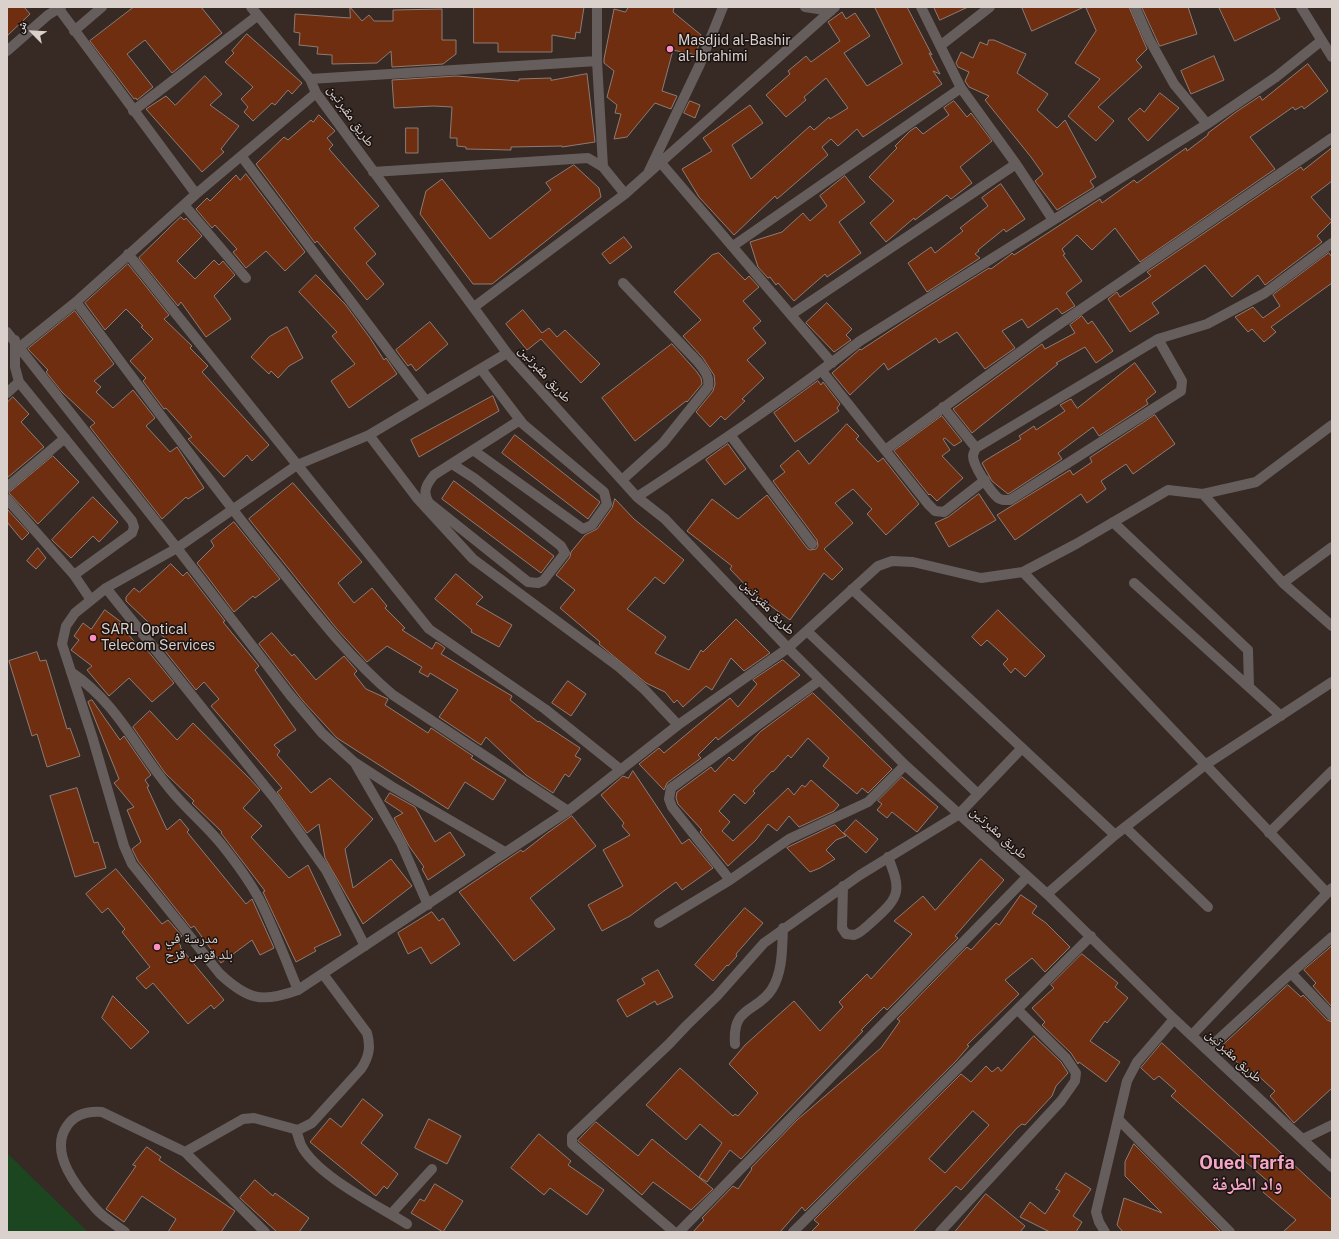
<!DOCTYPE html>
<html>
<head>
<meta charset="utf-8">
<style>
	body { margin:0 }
	#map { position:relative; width:1339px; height:1239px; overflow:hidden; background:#372923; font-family:"Public Sans","Noto Naskh Arabic",sans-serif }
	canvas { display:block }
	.frame { position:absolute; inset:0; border:8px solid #dad0cc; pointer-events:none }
	.north { position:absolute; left:12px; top:12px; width:40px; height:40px; -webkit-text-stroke:3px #1a1311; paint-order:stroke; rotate:294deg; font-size:11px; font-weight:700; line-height:16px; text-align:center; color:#dad0cc }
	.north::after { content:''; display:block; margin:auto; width:14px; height:18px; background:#dad0cc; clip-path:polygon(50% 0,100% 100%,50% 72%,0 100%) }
</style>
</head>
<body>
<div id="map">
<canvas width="1339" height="1239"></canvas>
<div class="frame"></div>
<div class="north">ش</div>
</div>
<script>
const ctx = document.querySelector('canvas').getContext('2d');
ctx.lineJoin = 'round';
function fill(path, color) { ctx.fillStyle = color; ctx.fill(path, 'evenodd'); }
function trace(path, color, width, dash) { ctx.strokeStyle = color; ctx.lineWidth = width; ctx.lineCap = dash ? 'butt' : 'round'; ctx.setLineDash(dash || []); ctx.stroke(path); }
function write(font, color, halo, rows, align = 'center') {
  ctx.font = font + ' "Public Sans","Noto Naskh Arabic",sans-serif'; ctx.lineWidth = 3; ctx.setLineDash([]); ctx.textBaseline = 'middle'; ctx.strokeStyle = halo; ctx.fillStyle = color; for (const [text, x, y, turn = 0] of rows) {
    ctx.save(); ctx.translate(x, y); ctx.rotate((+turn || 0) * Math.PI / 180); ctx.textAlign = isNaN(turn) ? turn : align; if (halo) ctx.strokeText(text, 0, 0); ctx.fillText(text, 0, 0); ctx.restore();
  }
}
fill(new Path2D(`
	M7,1153l81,79h-81z`), '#1c4620');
const building = new Path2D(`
	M7,7h17l6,7 -23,22z
	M134,7h67l21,26 -50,40 -27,-33 -18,14 26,33 -16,13 -1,-2 -2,1 -44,-58z
	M350,7l12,14 7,-6 5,6h19v-11l49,-1v31h14v14l-13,10 -51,3 -1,-16 -14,12 -45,1v-9l-15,-1 1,-7 -19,-2 1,-12 -6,-1 1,-18 55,4z
	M474,7h110l-4,26 -4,-1 -1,7 -23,-4v17h-54v-9h-24z
	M629,7h45l-1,5 28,23 -5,20 -23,-5 -11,41 15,5 -6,13 -16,-6 -28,34 -13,2 7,-25 -6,-1 2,-8 -10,-8 7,-26 -10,-8v-4l10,-50 11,3z
	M875,7h32l25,48 -3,-2 11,21 -7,-3 9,13 -79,53 -6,-8 -19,17 -7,-7 -9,8 6,8 -51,44 -2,-3 -41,39 -35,-38 -17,-28 30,-18 -9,-13 47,-33 13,18 -31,22 19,34 59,-53 4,4 15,-13 1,2 18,-11 -22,-30 -22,19 2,3 -20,17 -20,-22 24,-21 -2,-3 18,-15 5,6 29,-21 -12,-19 14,-10 4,7 9,-6 15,23 -26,17 23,33 35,-22z
	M934,7h34l-28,13z
	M1022,7h62l-52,24z
	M1086,7h43l18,42 -11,11 6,7 -44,40 16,14 -18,20 -28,-25 32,-37 -25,-16 21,-32z
	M1142,7h46l9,27 -37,12z
	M1219,7h55l6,12 -45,22z
	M247,34l55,49 -10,11 -4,-4 -13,15 -3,-2 -19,18 -9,-9 4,-5 -7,-8 12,-12 -28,-25 9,-9 -2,-2z
	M989,40h5l32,14 -9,19 31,21 -11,16 20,18 8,-8 31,57 -6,4 4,6 -37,23 -22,-29 8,-7 -12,-17 -46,-57 4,-4 -20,-9 -4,-6 4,-9 -11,-5 -2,-4 5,-11 12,6 7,-16 7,3z
	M1214,56l10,24 -33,14 -10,-23z
	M1308,64l20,27 -24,18 -2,-3 -7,4 -2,-3 -43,30 25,32 -135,93 -25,-34 -23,22 -15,-15 -15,14 3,5 -2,1 19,26 -16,12 9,13 -13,8 -5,-6 -29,20 -6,-9 -20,12 13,17 -30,21 -28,-37 -18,11 -3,-5 -48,32 -4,-7 -34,32 -18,-22 28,-24 1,1 50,-33 78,-49 2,1 19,-14 2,-2 2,2 86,-56 2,4 32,-23 3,3 49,-35 1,3 21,-16v-2l28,-21 24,-16 2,4z
	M587,74l8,68 -33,5v-1l-51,1v3l-45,-1v-2l-9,-1v-8h-7l2,-31 -19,-1 -39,2 -2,-28 64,-4 63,5v-2l32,-1v2z
	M205,76l17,18 -12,11 29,21 -18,23 3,3 -22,20 -56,-63 20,-13 9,9z
	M1160,93l19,15 -31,33 -20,-22 12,-11 4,4z
	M690,101l10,4 -5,13 -11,-5z
	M954,101l13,16 4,-4 21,28 -32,26 12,16 -21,16 -4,-4 -32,25 -1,-2 -28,24 -16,-19 24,-22 -25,-24 28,-29 -2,-2 15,-15 6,-4 7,7 26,-19 -5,-7z
	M319,115l16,16 -8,7 6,7 -4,4 50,57 -25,22 22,26 -10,9 18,21 -17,16 -50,-59 -2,2 -59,-79 28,-27 4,3 23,-20 2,2z
	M406,128h12v25h-12z
	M1332,148v33l-21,16 21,24 -15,15 5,6 -57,43 -7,-10 -26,22 -27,-32 -53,38 7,10 -29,19 -22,-33 9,-7 3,5 31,-21 -4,-4 154,-105 2,3z
	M574,165l25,23 2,9 -109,87h-19l-53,-70 6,-23 16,-12 48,60 61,-49 -5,-7z
	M246,174l59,78 -20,19 -19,-20 -20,17 -13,-16 4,-3 -22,-24 -3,3 -16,-19 11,-11 3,3 26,-26 4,5z
	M845,176l20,26 -26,20 22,31 -34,24 -2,-3 -31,27 -16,-18 -2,2 -6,-8 -2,1 -10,-11 -8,-25 32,-10 21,-19 7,8 17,-15 -7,-10z
	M1001,184l24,35 -19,13 -2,-3 -26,21 1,1 -4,3 5,4 -53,34 -19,-29 23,-16 4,6 28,-22 -3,-3 28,-22 -6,-8z
	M181,217l3,3 2,-2 16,18 -25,25 18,18 19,-19 5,5 4,-4 12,14 -21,21 17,23 -25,18 -25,-35 -3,4 -39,-48z
	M624,237l8,10 -22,17 -8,-10z
	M719,253l26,27 4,-4 10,11 -16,14 18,20 -8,7 13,15 -19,17 17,18 -22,21 3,2 -20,19 -4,-4 -11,11 -14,-15 17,-21 2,-7 -1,-9 -11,-17 -20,-22 18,-16 -27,-28 38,-37z
	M1329,253l3,4v26l-61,44 5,5 -12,10 -12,-13 -4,3 -13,-15 18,-10 10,11 17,-12 -7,-11z
	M128,264l41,51 -5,4 28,27 -2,2 18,18 -6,6 67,73 -17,16 -5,-6 -23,22 -36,-38 4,-2 -26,-29 -2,1 -21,-28 3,-3 -16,-17 23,-22 -12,-12 2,-1 -17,-17 -21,21 -20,-27z
	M316,275l29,29 25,34 14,22 2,-2 11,16 -48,34 -18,-27 24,-17 -23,-28 5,-4 -38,-40z
	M827,303l25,26 -6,6 5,5 -17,12 -28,-29z
	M523,310l19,23 7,-5 8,9 8,-7 35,34 -19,19 -40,-44 -14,11 -21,-26z
	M75,311l39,53 -20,17 7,6 -5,5 17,16 20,-18 22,28 -9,8 24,26 7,-5 27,41 -16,11 -2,-2 -24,22 -72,-92 5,-4 -33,-31 -16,-20 2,-2 -20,-21z
	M1082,316l6,8 4,-3 21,30 -17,12 -11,-16 -29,16 2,1 -86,69 -19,-24 89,-65 3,5 30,-16 -5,-8z
	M430,322l18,22 -32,27 -5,-7 -3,2 -12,-16z
	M287,327l16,31 -14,8 -11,12 -7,-7 -2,3 -18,-17 18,-20z
	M672,344l25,28 4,6 1,6 -15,18 -1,-1 -51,40 -33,-43z
	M1135,363l21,29 -10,8 2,4 -49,32 -6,-9 -35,26 4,6 -54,35 -16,-13 -10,-18 4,-3 35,-21 -2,-3 15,-10 2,4 29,-19 -5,-6 11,-6 6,9z
	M818,381l3,4 2,-3 17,22 -3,4 2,3 -44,31 -21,-29z
	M493,396l6,15 -80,46 -8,-17z
	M13,397l16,17 -8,8 23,25 -37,31v-75z
	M1155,415l20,29 -42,30 -7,-10 -25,17 5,8 -19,14 -6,-9 -66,46 -18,-25 73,-45 3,5 19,-13 -2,-4z
	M942,416l20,25 -8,5 -9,-8 -2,1 7,11 -8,6 21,22 -26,23 -7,-7 -1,1 -35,-44z
	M847,424l12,12 -3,3 22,23 5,-4 36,46 -33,31 -19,-21 5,-5 -19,-20 -18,14 18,20 -29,26 19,20 -11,11 -8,-7 -34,47 -37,-27 -23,-24 2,-3 -45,-35 25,-32 26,20 29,-24 40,53 3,2 6,-1 2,-3 -1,-6 -44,-59 12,-9 -5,-6 18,-16 11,14z
	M515,435l85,67 -12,17 -86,-66z
	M728,444l18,25 -21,16 -19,-25z
	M53,456l26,26 -41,42 -29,-31z
	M454,481l100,75 -13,17 -99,-74z
	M293,483l69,79 -24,21 16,20 18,-15 15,18 -2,2 20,20 -3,2 30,19 4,-7 5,3 4,3 -4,6 71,42 -2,4 28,22 1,-1 41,27 -5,8 6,3 -12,18 -4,-3 -12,19 -27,-18 -40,-38 -5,8 -42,-28 19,-27 -28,-17 -2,4 -9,-5 3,-5 -35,-21 -20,16 -31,-34 -87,-109z
	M979,494l17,26 -47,27 -14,-24 13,-6z
	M93,497l25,25 -19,20 -6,-6 -22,22 -19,-18z
	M615,499l19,20 50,41 -20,24 -9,-7 -28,32 39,28 -11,16 34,17 12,-20 2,2 33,-33 34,34 -26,18 -13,-13 -19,32 -6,-4 -23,21 -6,-7 -3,3 -9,-11 -19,-9 -47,-39 1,-2 -40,-34 15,-18 -19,-15 14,-18 1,-5 14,-17 12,-6 15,-21z
	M7,509l22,24 -7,7 -15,-18z
	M234,522l46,57 -25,19 -2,-2 -19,16 -37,-49 17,-17 -3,-5z
	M38,548l8,10 -10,11 -9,-8z
	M171,564l12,12 4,-4 38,49 -2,1 36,44 -4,4 41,60 -22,15 6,6 -3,4 34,38 19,-15 43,41 -28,30 8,39 38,-29 21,27 -49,38 -38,-66 -6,-34 -12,9 -30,-41 5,-4 -71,-82 8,-7 -15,-17 -8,8 -31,-39 6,-7 -45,-43v-4l8,-9 5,4z
	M456,574l27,23 -7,7 36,21 -13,22 -28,-15 1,-2 -37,-31z
	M105,610l16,12 -2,2 21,24 3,-3 31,38 -22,19 -23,-24 -20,18 -22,-26 5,-4 -21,-16 8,-10 -5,-4 9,-13 8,6z
	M998,610l47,46 -20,21 -10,-9 -4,5 -8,-9 5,-5 -21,-19 -6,6 -9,-9z
	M272,633l20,23 2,-2 22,26 28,-24 13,15 -3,3 12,15 22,10 -3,6 43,28 3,-5 42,28 -2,2 35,22 -13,20 -28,-18 -17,27 -111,-71 -34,-37 -44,-57z
	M37,652l3,9 6,-1 21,69 3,-1 10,28 -33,11 -10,-33 -5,2 -23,-75z
	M783,660l17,15 -82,65 -2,-3 -18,18 3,3 -34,25 -3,7 -25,-26 20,-16 5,5 66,-55 8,9 19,-23 -4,-4z
	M568,681l18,13 -15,22 -19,-13z
	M813,693l79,76 -24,24 -6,-5 -5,6 -34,-28 6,-8 -21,-20 -17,20 -3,-3 -15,17 -1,-1 -19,20 2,2 -10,11 -11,-10 -15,17 11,11 -8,9 11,10 55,-53 6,7 8,-10 3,2 6,-7 28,25 -5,6 -35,16 -10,-11 -12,15 -9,-7 -12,16 -28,26 -28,-34 2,-2 -24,-26 -2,-6 1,-6 34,-25 4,5 14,-15 4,4 27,-29z
	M92,700l28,40 4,-4 27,39 -6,5 4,6 -2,1 20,43 13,-11 9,11 -2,2 59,72 6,-5 22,49 -14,7 -8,-15 -31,23 -27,-37 -3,2 -53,-67 -6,-12 9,-7 -14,-32 7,-3 -20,-24 5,-4 -31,-77z
	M150,711l27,29 16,-17 56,55 11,12 -17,18 19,18 -11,11 38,41 19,-13 33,70 -27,13 2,3 -20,11 -33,-70 2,-1 -44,-58 1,-1 -30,-29 2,-2 -29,-28 -32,-46z
	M633,771l49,73 7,-5 24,29 -31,22 -6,-8 -46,34 -28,15 -14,-26 35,-19 -20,-36 27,-15 -8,-9 2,-3 -23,-28 22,-19 5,2z
	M902,777l36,30 -21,25 -25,-20 -5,6 -10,-8 5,-6 -4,-3z
	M77,788l17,55 4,-1 8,26 -31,9 -25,-81z
	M390,793l25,14 20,35 15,-10 15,23 -37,25 -6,-11 2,-2 -15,-21 -15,-28 9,-5 -18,-12z
	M572,816l24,30 -66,52 25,31 -41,32 -55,-69 62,-42 2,2 23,-18z
	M856,820l22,19 -12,14 -22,-20z
	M835,825l11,11 -10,4 -10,10 9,9 -15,9 -10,4 -23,-24z
	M981,859l23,21 -49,56 3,2 -71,72 -3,-3 -23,23 2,1 -122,128 -11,-9 -23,32 -8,-5 23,-34 -22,-19 -14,16 -40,-35 34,-37 53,48 2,-2 3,2 20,-23 -29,-29 16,-19 49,-44 26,30 23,-24 -4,-5 28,-28 4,5 41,-45 -18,-13 29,-25 12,14z
	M116,869l46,55 6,-4 14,16 -5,5 4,5 -1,1 44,53 -10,9 -3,-4 -23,19 -35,-41 -7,6 -10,-11 14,-11 -28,-35 3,-3 -17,-21 -6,5 -16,-19z
	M1021,895l16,11 -5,7 14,10 24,24 -25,25 -13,-14 -27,22 14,14 -52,51 2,1 -13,15 -151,150 -3,-4 -22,25h-87l11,-12 -2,-2 31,-32 5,3 14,-20 -1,-1 46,-48 84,-72 19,-27 -3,-2 70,-72 4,3 25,-27 3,2z
	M745,908l18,15 -27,31 1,2 -9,10 -1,-1 -14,16 -18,-16z
	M432,912l7,9 4,-3 17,26 -29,20 -10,-17 -13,7 -10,-21z
	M1332,946v61l-19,-21 3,-3 -12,-13z
	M1082,954l36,29 -3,4 13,11 -21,25 -2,-2 -15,20 30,21 -14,20 -27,-20 -1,2 -7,-11 -29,-28 3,-3 -13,-14 22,-20 -3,-3z
	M658,970l15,27 -16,8 -2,-4 -28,16 -10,-17 28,-16 -3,-5z
	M1288,985l13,12 2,-2 24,25 5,2v66l-38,35 -24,-27 5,-5 -22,-20 -3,3 -29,-27z
	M113,996l36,36 -18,17 -29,-31z
	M1034,1036l27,26 7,11 -12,13 -4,10 -27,29 -3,-1 -5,4 -56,62 -5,-4 -43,46h-102l8,-8 -5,-4 147,-146 10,8 15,-16 6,6 6,-5 3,4zM973,1111l16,14 -44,48 -16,-14z
	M1162,1043l170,157v32h-49l13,-12 -33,-28 8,-8 -100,-88 5,-5 -17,-15 -5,4 -13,-12z
	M363,1099l20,16 -22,28 37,31 -11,15 -3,-3 -8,10 -66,-54 20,-24 11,9z
	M429,1119l32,17 -14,28 -32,-16z
	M596,1122l42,34 14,-17 61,50 -22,21 -38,-28 -11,13 -64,-54z
	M539,1134l32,27 -3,4 36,25 -17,25 -37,-27 -6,7 -33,-27z
	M1134,1144l87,88h-98l-6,-7 7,-27 38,15 -37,-37v-14z
	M147,1147l14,10 -2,3 76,51 -14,21h-53l8,-13 -34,-23 -18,26 -18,-13 30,-43 -3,-1z
	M1066,1173l25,16 -18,27 9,6 -6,10h-26l-30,-15 10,-15 15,12 15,-23 -4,-2z
	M255,1180l18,16 2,-3 34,25 -10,14h-22l-37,-34z
	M435,1184l28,17 -20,31 -32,-19 9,-14 4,2z
	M986,1194l39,32 -5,6h-65z`);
fill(building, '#6e2e0f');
trace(building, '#8d7c75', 1);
trace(new Path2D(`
	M251,7l59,72 6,14 191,260 130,144 28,22 123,129 117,117 142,129 127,125 158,148
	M597,7v54l6,106
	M805,7l26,4
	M921,7l40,81 55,76 37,56
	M1135,7l14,32 25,45 33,40
	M1301,7l31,50
	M59,9l137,185
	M74,31l28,-24
	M940,46l50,-39
	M7,51l41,-36 13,-8
	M310,79l287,-18
	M133,111l124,-95
	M242,157l184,244
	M661,163l171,200
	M649,171l51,-107 23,-57
	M373,172l215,-14 15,9 22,27
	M185,206l61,72
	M733,246l228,-158
	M128,254l301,375 116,80 76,61
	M76,302c66,88 131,177 200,262 37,46 72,93 117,131l175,116
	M474,307l151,-113 210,-187
	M792,314l224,-150
	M7,332l170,216 113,147 32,38 32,29 37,24 114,66
	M15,340v27l4,15 113,139 2,6 -2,6 -58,42
	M20,347l56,-45 120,-108 120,-101
	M507,353l-138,82 -72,30 -120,83 -71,40 -31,25 -9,13 -4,18 30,92 32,110 8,18 88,110c28,26 42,29 78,16l270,-179 110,-86 110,-77 90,-82 14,-5 21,1 68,16 42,-6 53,-28 92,-54 35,4 53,-12 76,-57
	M822,371l106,133 7,7 9,1 41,-32
	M7,393l12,-11
	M943,407l33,41c-1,2 -3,6 -3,8 0,10 18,36 25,42 4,3 8,2 12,2l171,-109 1,-10 -24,-42
	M369,435l48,63 56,61 146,108 26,23 33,35
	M731,436l81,108
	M976,448l182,-109 49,-15 58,-31 67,-50
	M473,450l110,79 9,-4 15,-21 -3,-12 -81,-68 -42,-55
	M885,450l157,-114 290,-198
	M452,464l22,14 87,68 4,7 -22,28 -5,2 -10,-1 -99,-79c-7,-11 -3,-18 5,-28l86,-55
	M622,480l41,-37 45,-56c2,-11 -4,-17 -10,-25l-75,-79
	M7,487l58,-49
	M1203,494l80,89 49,43
	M637,497c76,-50 151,-100 223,-156l347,-217 69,-47 45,-36
	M7,499l67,76 17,25
	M1113,522l135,128 1,37
	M1023,572l304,321
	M1134,583l147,133
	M1283,583l49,-36
	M106,588l169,211 51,71 39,76
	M852,589l263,246
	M807,631l171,163
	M71,672c47,32 64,75 99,117 16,20 36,36 52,56 16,20 33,43 43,66 12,26 22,52 33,79
	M356,765l45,78 27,62
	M1125,827l83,80
	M1269,833l63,-62
	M730,880l-58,-73 -3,-8 2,-11 149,-108
	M843,886l-1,42 4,6 8,1c7,-2 14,-10 20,-15 27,-24 27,-30 14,-63
	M1047,894l68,-59 90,-70 127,-83
	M659,923l71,-43 59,-41 79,-37 37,-37
	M1332,937l-41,36 41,43
	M1192,1035l140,-147
	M735,1044c-3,-39 22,-31 37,-55 11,-18 10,-41 11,-61
	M1207,1050l84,-77
	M1118,1119l112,113
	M296,1130c2,5 3,10 5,15 16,31 76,60 106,79
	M1303,1139l29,-14
	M185,1152l58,-33 11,-1 44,12 14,-7 49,-54c8,-12 10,-22 6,-36l-44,-59
	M391,1214l41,-45
	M125,1232c-9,-7 -21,-14 -29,-23 -18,-20 -48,-56 -29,-83 8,-12 21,-15 35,-14l83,40 80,80
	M674,1232l-102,-88v-8l97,-92 18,-19 30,-29 47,-53 96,-68 98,-60 64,-67
	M679,1232l348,-355
	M793,1232l298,-296
	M940,1232l121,-131 14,-20 1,-8 -10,-15 -48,-48
	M1105,1232l-6,-10 -3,-10 31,-131 10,-19 37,-43`), '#665e5c', 10);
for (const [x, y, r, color] of [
	[670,49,4,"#fd8ebf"],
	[93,638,4,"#fd8ebf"],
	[157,947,4,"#fd8ebf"]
]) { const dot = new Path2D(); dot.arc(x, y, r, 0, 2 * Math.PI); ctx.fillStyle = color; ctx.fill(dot); trace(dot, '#1a1311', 1.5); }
write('14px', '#dad0cc', '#1a1311', [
	["Masdjid al-Bashir",678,41],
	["al-Ibrahimi",678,57],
	["SARL Optical",101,630],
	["Telecom Services",101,646],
	["مدرسة في",165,939],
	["بلد قوس قزح",165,955]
], 'left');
write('14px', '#dad0cc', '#1a1311', [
	["طريق مقبرتين",351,116,55],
	["طريق مقبرتين",545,374,48],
	["طريق مقبرتين",768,607,46],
	["طريق مقبرتين",999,833,42],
	["طريق مقبرتين",1234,1056,43]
]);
write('bold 18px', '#f4a6c7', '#1a1311', [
	["Oued Tarfa",1247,1163],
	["واد الطرفة",1247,1184]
]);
</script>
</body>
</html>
